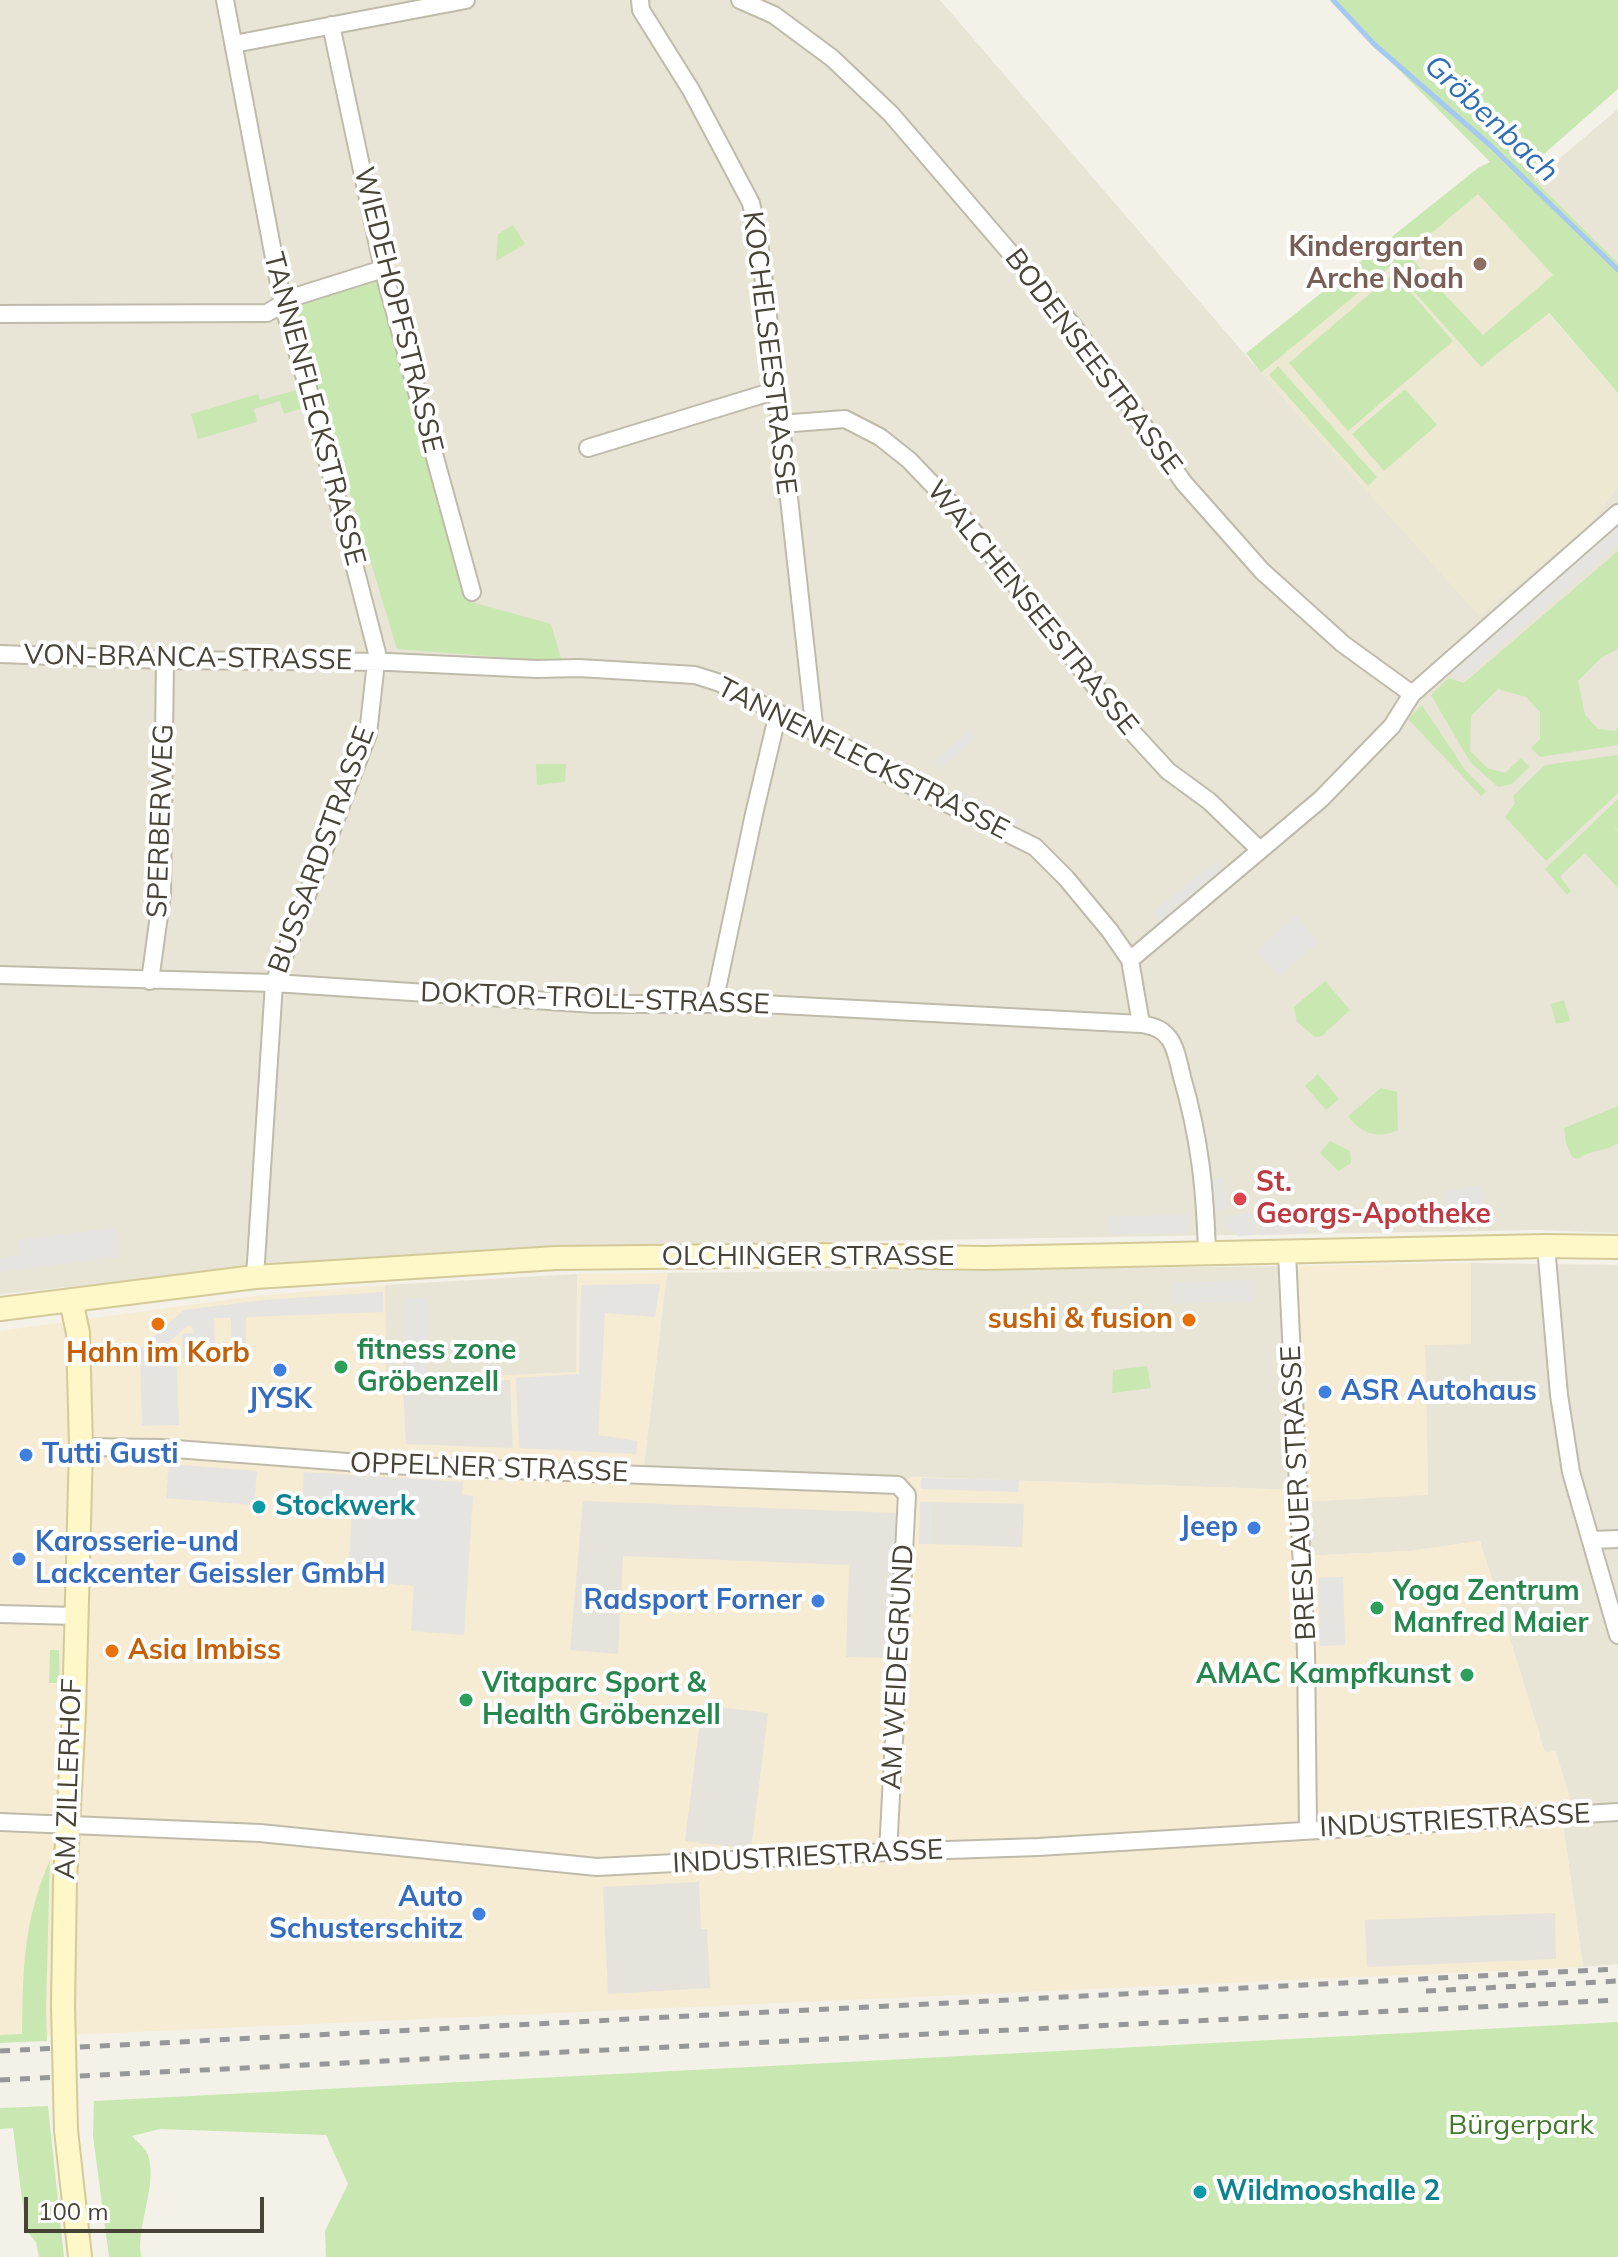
<!DOCTYPE html>
<html>
<head>
<meta charset="utf-8">
<style>
	body { margin:0 }
	#map { position:relative; width:1618px; height:2257px; overflow:hidden; background:#f4f2e8; font-family:Mulish,sans-serif }
	canvas { display:block }
	.scale { position:absolute; left:24px; top:2197px; width:240px; height:36px; box-sizing:border-box; border:4px solid #474337; border-top:0; padding-left:10px; font-size:24px; line-height:28px; white-space:nowrap; color:#474337; -webkit-text-stroke:6px #fff; paint-order:stroke }
</style>
</head>
<body>
<div id="map">
<canvas width="1618" height="2257"></canvas>
<div class="scale">100 m</div>
</div>
<script>
const ctx = document.querySelector('canvas').getContext('2d');
ctx.lineJoin = 'round';
function fill(path, color) { ctx.fillStyle = color; ctx.fill(path, 'evenodd'); }
function trace(path, color, width, dash) { ctx.strokeStyle = color; ctx.lineWidth = width; ctx.lineCap = dash ? 'butt' : 'round'; ctx.setLineDash(dash || []); ctx.stroke(path); }
function write(font, color, halo, rows, align = 'center') {
  ctx.font = font + ' Mulish,sans-serif'; ctx.lineWidth = 8; ctx.setLineDash([]); ctx.textBaseline = 'middle'; ctx.strokeStyle = halo; ctx.fillStyle = color; for (const [text, x, y, turn = 0] of rows) {
    ctx.save(); ctx.translate(x, y); ctx.rotate((+turn || 0) * Math.PI / 180); ctx.textAlign = isNaN(turn) ? turn : align; if (halo) ctx.strokeText(text, 0, 0); ctx.fillText(text, 0, 0); ctx.restore();
  }
}
fill(new Path2D(`
	M0,0h940l321,373 218,242 107,-87 32,-41v746l-79,-3 -985,16 -313,23 -241,25z
	M1618,109v154l-84,-83z
	M1471,1263l147,2v699l-35,3 -21,-151 -17,-63 -65,-212 -70,10 -108,5 -2,-54 128,-8 -3,-149 46,-2z
	M1287,1266l13,224 -388,-13 -14,8 -255,-11 24,-201z
	M577,1274v98l-191,9 -1,-96z`), '#e8e4d6');
fill(new Path2D(`
	M1471,1263v81l-46,1 3,150 -127,7 1,54 108,-5 70,-10 65,211 11,-1 19,64 -13,2 21,150 -1583,71v-707l254,-35 131,-11 1,96 190,-9 1,-98 90,-1 -24,200 255,12 14,-8 387,13 -12,-224z`), '#f6ebd3');
fill(new Path2D(`
	M510,1380l3,68 -107,-4 -3,-57z
	M583,1501l314,12 -7,145 -44,-1 3,-92 -226,-9 -5,98 -48,-4z
	M932,1502l92,2 -2,43 -91,-3z
	M702,1705l66,8 -17,136 -66,-8z
	M699,1882l2,47h6l3,59 -102,6 -5,-107z
	M1555,1913l1,46 -189,8 -2,-47z`), '#e6e3dd');
fill(new Path2D(`
	M1479,193l74,82 -70,61 -76,-82z
	M1391,266l90,101 67,-54 70,80v94l-32,41 -107,88 -218,-243z`), '#ede8d2');
fill(new Path2D(`
	M1330,0h288v89l-82,72 -2,19 84,83v130l-69,-80 -68,54 -90,-101 -130,107 -15,-20 232,-185 12,-6zM1478,194l75,81 -70,60 -76,-81z
	M513,225l12,19 -29,17 2,-27z
	M1394,273l59,68 -105,90 -59,-68z
	M379,275l89,326 83,23 11,38 -165,-13 -103,-341z
	M1278,366l99,111 -9,9 -99,-111z
	M308,387l5,18 -29,9 -4,-13 -26,8 3,13 -59,17 -7,-25 67,-20 2,6z
	M1405,389l32,36 -53,46 -32,-37z
	M1618,551v98l-17,9 -23,23 7,34 13,14 17,2 3,-3v17l-78,12 -9,-9 9,-9v-27l-14,-15 -28,-8 -27,27 -1,35 17,17 18,5 16,-15 8,9 -17,17 -14,3 -28,-25 -39,-67 18,-17 15,5z
	M1422,705l43,65 21,21 -5,5 -73,-77z
	M1618,755v38l-72,68 -41,-44 10,-14 -2,-7 32,-31z
	M536,764h30l-1,18 -28,3z
	M1618,799v30l-4,-1 4,3v57l-33,-35 -25,23 11,15 -4,4 -22,-26z
	M1325,981l25,29 -28,26 -7,1 -18,-15 -3,-15z
	M1564,1000l6,21 -14,3 -5,-20z
	M1318,1074l21,25 -13,11 -21,-24z
	M1381,1088l16,4 1,38c-21,10 -37,3 -50,-14z
	M1618,1106v37c-12,9 -28,6 -40,16l-6,-2 -6,-14 -2,-15z
	M1330,1141l20,10 1,12 -13,8 -18,-18z
	M1147,1366l4,22 -39,5 1,-23z
	M50,1650h9l1,33h-11z
	M50,1860l-4,148 1,33 -47,2v-8l22,-1c1,-65 1,-112 28,-174z
	M1618,2022v235h-1292l-1,-26 23,-47 -22,-49 -166,-6 -28,7c5,6 14,12 16,19 10,30 -12,70 -7,102h-32l-16,-121 1,-35z
	M48,2106l16,151h-25l-3,-15 -10,-12 -13,-102 -13,1v-21z`), '#c9e8b1');
fill(new Path2D(`
	M1618,527v18l-154,133 -14,-6z
	M969,730l7,8 -37,32 -6,-8z
	M961,791l58,29 -5,10 -58,-29z
	M1216,861l11,14 -64,51 -11,-14z
	M1297,915l22,27 -41,35 -22,-27z
	M1223,1177l4,32 -11,1 -3,-32z
	M1480,1185l10,40 -38,5 -9,-39z
	M1253,1213l3,22 -18,1 -12,-8 -3,-12z
	M1190,1215v18l-81,1 -1,-18z
	M1309,1223l1,11 -51,1 -1,-11z
	M115,1228l3,29 -118,15v-14l19,-3 -2,-15z
	M1253,1280l1,21 -80,3 -1,-22z
	M660,1284l-5,33 -50,-4 -7,122 40,6 -2,13 -117,-6 -3,-70 63,-4 2,-89z
	M383,1292v20l-137,5v34l-14,1 -1,-34h-17l1,40 -32,1 -1,-25 11,-1 -1,-7h-5l-19,17 1,5h7l3,77 -37,1 -2,-77 44,-39 81,-10z
	M406,1298h21v77h-21z
	M169,1464l88,7 -3,34 -88,-7z
	M304,1472l159,10 -1,13 11,1 -9,139 -53,-4 3,-45 -66,-6 4,-68 -50,-3z
	M921,1478l98,2 -1,12 -97,-3z
	M920,1502h12l-1,42h-12z
	M1343,1577l2,68 -25,1 -2,-68z`), '#e5e4e0');
trace(new Path2D(`
	M1333,0l41,44 117,102 127,124`), '#a5c9f0', 5);
const street = new Path2D(`
	M225,0l58,305 30,100 64,248 -9,81 -94,249 -19,294
	M640,0l1,10 50,80 60,113 7,31 19,156 38,343
	M740,0l34,15 58,43 59,56 183,213 110,156 78,88 81,73 69,50
	M331,25l52,244 89,323
	M234,44l232,-44
	M0,314l267,-1 27,-16 89,-28
	M780,424l65,-5 35,18 29,23 46,48 168,214 45,49 41,30 51,49
	M588,448l189,-58
	M0,654l165,6 224,2 148,7 42,-1 116,7 25,8 134,69 36,23 145,72 31,31 44,53 20,29 11,64
	M1130,960l191,-161 71,-73 20,-32 206,-181
	M0,975l274,8 321,21h167l379,20c11,2 20,4 27,13 8,9 11,28 14,40 18,62 23,112 25,176
	M150,981l12,-88 3,-233
	M714,1003l40,-189 24,-101
	M1546,1246l13,149 12,77 47,163
	M1287,1253l19,398 2,178
	M81,1447l81,1 225,17 511,20 9,10 -19,357
	M1591,1540l27,-1
	M0,1614l75,2
	M0,1822l260,11 337,34 291,-15 150,-5 580,-35`);
const secondary = new Path2D(`
	M0,1309l255,-32 301,-19 265,-3 163,3 562,-12 72,1
	M63,2006l2,-126 9,-166 7,-267 -3,-114 -7,-33
	M66,2130l14,127`);
trace(street, '#bfbbaa', 20);
trace(secondary, '#d4ca98', 26);
trace(street, '#fff', 16);
trace(secondary, '#fef7c8', 22);
trace(new Path2D(`
	M1426,1991l192,-10
	M0,2051l1618,-82
	M0,2080l1618,-80`), '#979797', 5, [10, 10]);
const secondaryBridge = new Path2D(`
	M63,2006l3,124`);
trace(secondaryBridge, '#d4ca98', 26, []);
trace(secondaryBridge, '#fef7c8', 22);
for (const [x, y, r, color] of [
	[1480,264,8,"#8d6e63"],
	[1240,1199,8,"#e0444e"],
	[1189,1320,8,"#e8710a"],
	[158,1324,8,"#e8710a"],
	[341,1367,8,"#2e9e5b"],
	[280,1370,8,"#3f7fe0"],
	[1325,1392,8,"#3f7fe0"],
	[26,1455,8,"#3f7fe0"],
	[259,1507,8,"#0f9aa8"],
	[1254,1528,8,"#3f7fe0"],
	[19,1559,8,"#3f7fe0"],
	[818,1601,8,"#3f7fe0"],
	[1377,1608,8,"#2e9e5b"],
	[112,1651,8,"#e8710a"],
	[1467,1675,8,"#2e9e5b"],
	[466,1700,8,"#2e9e5b"],
	[479,1914,8,"#3f7fe0"],
	[1200,2192,8,"#0f9aa8"]
]) { const dot = new Path2D(); dot.arc(x, y, r, 0, 2 * Math.PI); ctx.fillStyle = color; ctx.fill(dot); trace(dot, '#fff', 3); }
write('bold 28px', '#785e54', '#fff', [
	["Kindergarten",1464,248],
	["Arche Noah",1464,280]
], 'right');
write('28px', '#474337', '#fff', [
	["WIEDEHOPFSTRASSE",398,310,76],
	["KOCHELSEESTRASSE",769,353,83],
	["BODENSEESTRASSE",1093,362,53],
	["TANNENFLECKSTRASSE",314,409,75],
	["WALCHENSEESTRASSE",1032,608,51],
	["VON-BRANCA-STRASSE",188,658,1],
	["TANNENFLECKSTRASSE",863,759,27],
	["SPERBERWEG",161,821,-88],
	["BUSSARDSTRASSE",322,850,-70],
	["DOKTOR-TROLL-STRASSE",595,999,2],
	["OLCHINGER STRASSE",808,1257],
	["OPPELNER STRASSE",489,1468,2],
	["BRESLAUER STRASSE",1299,1493,-93],
	["AM WEIDEGRUND",898,1667,-87],
	["AM ZILLERHOF",69,1779,-88],
	["INDUSTRIESTRASSE",1455,1821,-3],
	["INDUSTRIESTRASSE",808,1857,-3]
]);
write('bold 28px', '#be3a42', '#fff', [
	["St.",1256,1183],
	["Georgs-Apotheke",1256,1215]
], 'left');
write('bold 28px', '#c56008', '#fff', [
	["sushi & fusion",1173,1320],
	["Hahn im Korb",158,1354,"center"],
	["Asia Imbiss",128,1651,"left"]
], 'right');
write('bold 28px', '#27864d', '#fff', [
	["fitness zone",357,1351],
	["Gröbenzell",357,1383],
	["Yoga Zentrum",1393,1592],
	["Manfred Maier",1393,1624],
	["AMAC Kampfkunst",1451,1675,"right"],
	["Vitaparc Sport &",482,1684],
	["Health Gröbenzell",482,1716]
], 'left');
write('bold 28px', '#366cbe', '#fff', [
	["ASR Autohaus",1341,1392],
	["JYSK",280,1400,"center"],
	["Tutti Gusti",42,1455],
	["Jeep",1238,1528,"right"],
	["Karosserie-und",35,1543],
	["Lackcenter Geissler GmbH",35,1575],
	["Radsport Forner",802,1601,"right"],
	["Auto",463,1898,"right"],
	["Schusterschitz",463,1930,"right"]
], 'left');
write('bold 28px', '#0d838f', '#fff', [
	["Stockwerk",275,1507],
	["Wildmooshalle 2",1216,2192]
], 'left');
write('28px', '#3f7929', '#fff', [
	["Bürgerpark",1521,2126]
]);
write('italic 30px', '#2f6db4', '#fff', [
	["Gröbenbach",1491,119,43]
]);
</script>
</body>
</html>
